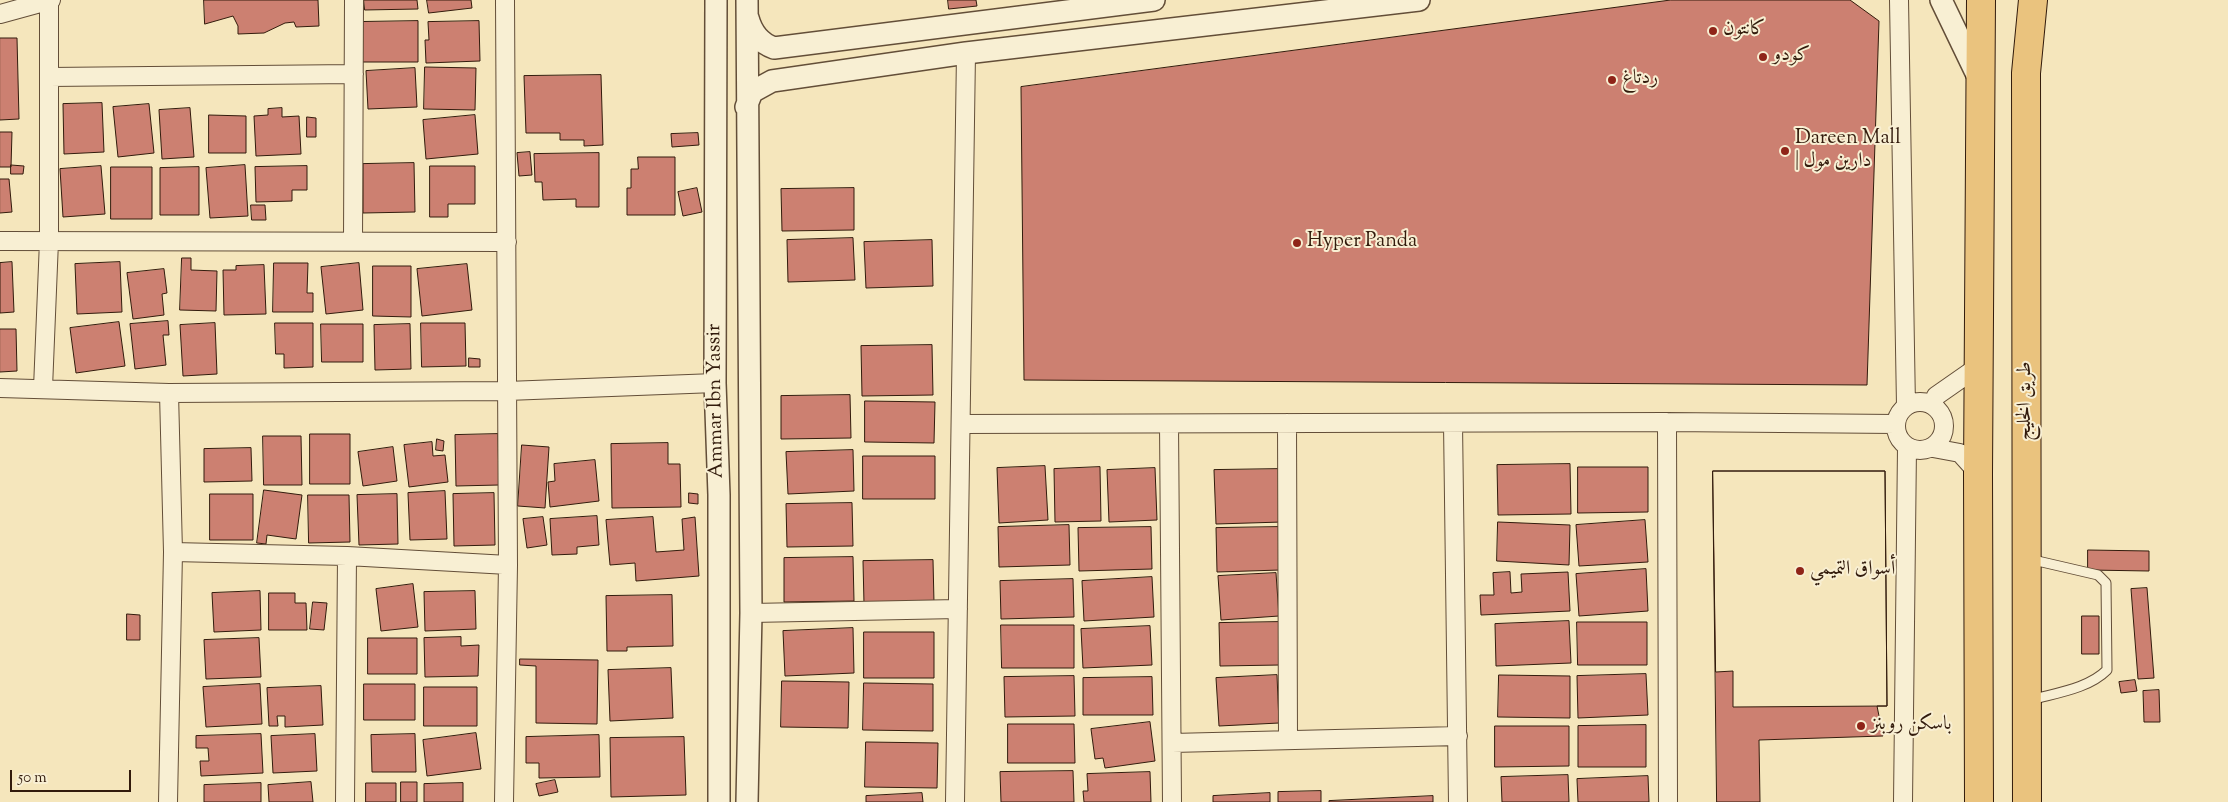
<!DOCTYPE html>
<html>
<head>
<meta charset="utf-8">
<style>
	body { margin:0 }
	#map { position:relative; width:2228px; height:802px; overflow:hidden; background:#f5e6bc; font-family:"Sorts Mill Goudy",serif }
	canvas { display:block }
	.scale { position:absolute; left:10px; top:770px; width:121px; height:22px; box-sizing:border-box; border:2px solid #321b0c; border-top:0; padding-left:6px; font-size:15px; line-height:18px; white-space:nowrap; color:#321b0c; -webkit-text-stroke:4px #f8efd3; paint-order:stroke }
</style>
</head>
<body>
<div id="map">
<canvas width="2228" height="802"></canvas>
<div class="scale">50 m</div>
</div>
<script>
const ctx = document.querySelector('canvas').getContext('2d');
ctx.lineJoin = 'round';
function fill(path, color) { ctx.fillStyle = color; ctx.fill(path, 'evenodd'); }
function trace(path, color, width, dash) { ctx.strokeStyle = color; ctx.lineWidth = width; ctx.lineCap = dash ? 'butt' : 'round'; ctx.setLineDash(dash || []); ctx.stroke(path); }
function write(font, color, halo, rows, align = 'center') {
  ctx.font = font + ' "Sorts Mill Goudy",Amiri,serif'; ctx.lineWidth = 4; ctx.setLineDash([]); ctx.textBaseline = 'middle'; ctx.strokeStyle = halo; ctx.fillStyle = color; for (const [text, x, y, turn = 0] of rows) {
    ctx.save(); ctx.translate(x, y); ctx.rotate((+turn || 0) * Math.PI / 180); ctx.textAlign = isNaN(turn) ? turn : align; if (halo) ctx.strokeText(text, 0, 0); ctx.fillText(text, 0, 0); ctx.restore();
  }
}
const building = new Path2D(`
	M204,0h114l1,26 -23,1 -2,-5 -9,1 -21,10 -26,1v-8l-5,-10 -28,8z
	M364,0h53l1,9 -53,1z
	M427,0h44l1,8 -43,5z
	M948,0h28l1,6 -28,3z
	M1671,0h179l29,21 -12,364 -843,-5 -3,-293z
	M418,21v41h-56l-4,-40z
	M479,21l1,40 -54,2 -1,-23h4l-1,-18z
	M0,38h17l2,81 -19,1z
	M425,67l51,1 -1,42 -51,-1z
	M415,68l2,39 -49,2 -2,-38z
	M601,75l2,70 -19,1v-6h-24v-7h-34l-2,-57z
	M102,103l2,49 -40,2 -1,-50z
	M149,104l5,49 -36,4 -5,-50z
	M190,108l4,49 -32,2 -3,-49z
	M282,108v9l17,-1 2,38 -45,2 -2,-40 14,-1v-6z
	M209,115l37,1v37h-37z
	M475,115l3,39 -52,5 -3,-39z
	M307,117l9,1v19h-9z
	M0,132h12l-1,35h-11z
	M698,133l1,12 -27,2 -1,-13z
	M530,152l2,23 -13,1 -2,-23z
	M599,153v54h-23v-8l-33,1 -1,-18h-7l-1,-28z
	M638,157h37v58h-48v-27h4v-19h7z
	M414,163l1,49 -52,1v-49z
	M11,165l13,1 -1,8h-12z
	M245,165l3,51 -38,2 -4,-50z
	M101,166l4,48 -42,3 -3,-48z
	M307,166v24h-15v11l-36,1 -1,-35z
	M430,166h45v38h-27v13h-18z
	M111,167h41v52h-41z
	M199,167v48h-39v-47z
	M0,179h9l3,33 -12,1z
	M697,188l5,24 -19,4 -5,-24z
	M854,188v42l-72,1 -1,-42z
	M251,205h14l1,15h-14z
	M853,238l2,42 -67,2 -1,-42z
	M932,240l1,46 -67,2 -2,-46z
	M182,258h9v12l26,1 -1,40 -36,-1z
	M12,262l2,50 -14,1v-50z
	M120,262l2,50 -45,2 -2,-50z
	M274,263h34l-1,30h6v19h-40z
	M359,263l4,47 -37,4 -5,-47z
	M467,264l5,46 -50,6 -5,-47z
	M264,265l2,49 -42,1 -1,-45h13v-4z
	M373,266h38v51l-38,-1z
	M164,269l3,24 -5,1 2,21 -31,4 -6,-46z
	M168,321l1,14h-6l3,30 -31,4 -5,-45z
	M119,322l6,44 -49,7 -6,-45z
	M215,323l2,51 -34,2 -3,-51z
	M275,323h38v44l-29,1v-14h-8z
	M421,323h44l1,43 -44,1z
	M321,324h42v38h-41z
	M410,324l1,45 -36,1 -1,-45z
	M0,329h16l1,42 -17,1z
	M932,345l1,50 -71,1 -1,-50z
	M469,358l11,1v8h-11z
	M850,395l1,43 -70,1v-43z
	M865,401l70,1 -1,41 -69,-1z
	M310,434h40v50h-40z
	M498,434l1,51 -43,1 -1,-51z
	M263,436h38l1,49h-38z
	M437,439l7,2 -1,10 -7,-1z
	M432,442l1,14 12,-1 3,27 -39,5 -5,-42z
	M668,443v21h12l1,43 -69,1 -1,-64z
	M522,445l27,2 -4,61 -27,-2z
	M393,447l4,34 -34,5 -5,-34z
	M251,448l1,33 -48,1v-33z
	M853,450l1,41 -66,3 -2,-42z
	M863,456h72v43h-72z
	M595,460l4,41 -49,6 -2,-25 7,-1 -1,-17z
	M1570,464l1,50 -73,1 -1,-50z
	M1045,466l3,54 -49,3 -2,-55z
	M1100,467l1,54 -46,1 -1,-53z
	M1578,467h70v45l-70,1z
	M1155,468l2,52 -48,2 -2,-52z
	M1280,469l2,53 -66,2 -2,-54z
	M1713,471h172l2,235h-10l6,30 -124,4 1,62h-43z
	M1713,471h172l2,235 -154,1v-36l-17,1z
	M264,490l38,5 -6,44 -29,-4 -1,9 -9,-1z
	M445,491l2,48 -37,1 -2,-47z
	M494,493l1,52 -41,1 -1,-52z
	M689,493l9,1v10l-9,-1z
	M210,494h43v46h-43z
	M397,494l1,50 -39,1 -2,-50z
	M308,495h41l1,47 -41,1z
	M852,503l1,43 -66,1 -1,-43z
	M597,516l2,29 -22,2v7l-25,1 -2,-36z
	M543,517l4,28 -20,3 -4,-29z
	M653,517l3,35 28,-2 -2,-31 13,-2 4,59 -63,5 -1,-18 -25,2 -4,-45z
	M1645,520l3,42 -69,4 -3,-41z
	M1498,522l72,3 -1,40 -72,-4z
	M1069,525l1,40 -71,2 -1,-40z
	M1151,527l1,42 -73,2 -1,-43z
	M1279,527l1,43 -63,2 -1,-44z
	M2088,550l61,1v20l-61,-1z
	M853,557l1,44 -70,1v-44z
	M933,560l1,43 -70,1 -1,-43z
	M1646,569l2,42 -69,5 -3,-42z
	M1510,572l1,21 11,-1 -1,-18 47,-2 2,39 -89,4 -1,-20h14l-1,-22z
	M1276,573l3,43 -58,4 -3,-44z
	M1152,577l2,40 -70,4 -2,-40z
	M1073,579l1,38 -73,2 -1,-38z
	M413,584l5,43 -37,4 -5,-42z
	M2147,588l7,90 -16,1 -7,-90z
	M260,591l1,39 -47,2 -2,-39z
	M475,591l1,38 -51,2 -1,-39z
	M269,593h26v10h11l1,27h-38z
	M672,595l1,51 -46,1v4h-20l-1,-55z
	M313,602l14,1 -3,27 -14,-1z
	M127,614l13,1v25h-13z
	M2082,616h17v38h-17z
	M1569,621l2,42 -75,3 -1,-42z
	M1279,622l1,43 -60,1 -1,-43z
	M1577,622h70v43h-69z
	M1001,625h73v43h-72z
	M1150,626l2,39 -69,3 -2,-39z
	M853,628l1,45 -69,3 -2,-45z
	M864,632h70v46h-70z
	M461,637v9l18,-1 -1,31 -53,1 -1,-39z
	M259,638l2,39 -55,2 -2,-39z
	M368,638h49v36h-49z
	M520,659l78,1 -1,64 -61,-1v-57l-16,-1z
	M671,668l2,50 -63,3 -2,-51z
	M1646,674l2,41 -70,3 -1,-42z
	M1277,675l2,48 -60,3 -3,-48z
	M1499,675l71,1v42l-72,-1z
	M1074,676l1,40 -70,1 -1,-40z
	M1152,677l1,38h-70v-37z
	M2135,680l2,11 -16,2 -2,-11z
	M782,681l67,1 -1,46 -67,-1z
	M864,683l69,1v47l-70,-1z
	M260,684l2,40 -56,3 -3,-40z
	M364,684h51v36h-51z
	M321,686l2,39 -38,2v-11h-8l1,10h-9l-2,-38z
	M424,687h53v39h-53z
	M2159,690l1,32h-16l-1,-31z
	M1150,722l5,39 -50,7 -2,-10 -8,1 -4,-30z
	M1008,724h66l1,39h-67z
	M1646,725v42h-68v-41z
	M1495,726h74v40l-74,1z
	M476,733l5,36 -54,7 -4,-36z
	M261,734l2,39 -62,3 -1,-15h9l-1,-13h-12v-12z
	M315,734l2,37 -44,2 -2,-37z
	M415,734l1,38h-44l-1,-37z
	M599,735l1,42 -61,1v-15h-13v-26z
	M684,737l2,58 -75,2 -1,-59z
	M866,742l72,1 -1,45 -72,-1z
	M1073,771l1,31h-73l-1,-30z
	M1150,772l1,30h-67l-1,-11h5l-1,-17z
	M1568,775l1,27h-67l-1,-25z
	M1648,776l1,26h-71l-1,-23z
	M555,780l3,12 -19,4 -3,-12z
	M311,782l2,20h-44l-1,-17z
	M401,782h16v20h-16z
	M261,783v19h-57v-17z
	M366,783h30v19h-30z
	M463,783v19h-39v-18z
	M1321,791v11h-43v-10z
	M922,793l1,9h-57v-6z
	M1270,793v9h-57v-6z
	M1433,796v6h-104v-1z`);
fill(building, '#cc8071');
trace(building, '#321b0c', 1);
const service = new Path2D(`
	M2029,559l69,16 8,8 1,87c-19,19 -52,23 -76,30`);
const minor = new Path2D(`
	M1899,0l7,406
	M0,14l51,-14
	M49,77l305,-3
	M0,241l507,1
	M353,241l1,-241
	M0,388l169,5 338,-2 208,-8
	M43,388l6,-147v-241
	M1896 426a24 24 0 1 1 48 0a24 24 0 1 1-48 0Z
	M1932,405l4,-9 43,-30
	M1667,422l1,380
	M1287,423l1,317
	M1453,423l5,379
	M961,424l706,-2 229,2
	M1169,424l3,378
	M1933,448l27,5 18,20
	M173,552l174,4 161,9
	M751,613l207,-4
	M1172,743l286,-7
	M168,802l5,-250 -4,-159
	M345,802l2,-246
	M504,802l4,-237 -3,-565
	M955,802l11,-749
	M1903,802l4,-355`);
const tertiary = new Path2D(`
	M716,0l-1,383 4,112v307
	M1941,0l38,79
	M748,18c4,15 12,25 26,30l380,-48
	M746,107l6,-15 20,-11 194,-28 453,-53
	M747,802l4,-189 -4,-613`);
const primary = new Path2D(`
	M1979,802l-1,-329 3,-473
	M2027,802l-1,-729 7,-73`);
trace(service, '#634e38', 11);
trace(minor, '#634e38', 20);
trace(tertiary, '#634e38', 24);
trace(primary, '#321b0c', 30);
trace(service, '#f8efd3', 9);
trace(minor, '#f8efd3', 18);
trace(tertiary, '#f8efd3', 21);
trace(primary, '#eac37e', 28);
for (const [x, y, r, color] of [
	[1713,31,5,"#8f2418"],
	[1763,57,5,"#8f2418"],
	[1612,80,5,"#8f2418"],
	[1785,151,5,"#8f2418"],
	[1297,243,5,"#8f2418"],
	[1800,571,5,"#8f2418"],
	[1861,726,5,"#8f2418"]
]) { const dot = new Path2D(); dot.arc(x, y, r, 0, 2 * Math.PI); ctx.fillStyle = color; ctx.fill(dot); trace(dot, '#f8efd3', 2); }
write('20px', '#321b0c', '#f8efd3', [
	["كانتون",1723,31],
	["كودو",1773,57],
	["ردتاغ",1622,80],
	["Dareen Mall",1795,140],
	["| دارين مول",1795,163],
	["Hyper Panda",1307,243],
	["أسواق التميمي",1810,571],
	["باسكن روبنز",1871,726]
], 'left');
write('20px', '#321b0c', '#f8efd3', [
	["Ammar Ibn Yassir",717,401,-91],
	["طريق الخليج",2027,401,-90]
]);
</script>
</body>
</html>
